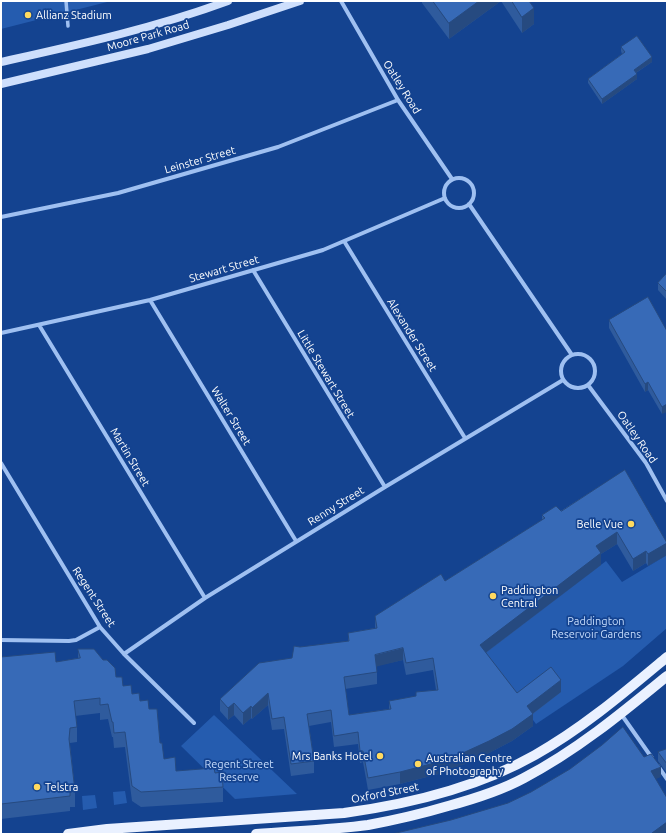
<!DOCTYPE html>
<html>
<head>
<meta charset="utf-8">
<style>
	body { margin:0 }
	#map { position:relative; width:668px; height:835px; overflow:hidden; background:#144390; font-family:Ubuntu,sans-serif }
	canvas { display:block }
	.frame { position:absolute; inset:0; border:2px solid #fff; pointer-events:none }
</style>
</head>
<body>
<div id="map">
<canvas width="668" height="835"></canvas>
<div class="frame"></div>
</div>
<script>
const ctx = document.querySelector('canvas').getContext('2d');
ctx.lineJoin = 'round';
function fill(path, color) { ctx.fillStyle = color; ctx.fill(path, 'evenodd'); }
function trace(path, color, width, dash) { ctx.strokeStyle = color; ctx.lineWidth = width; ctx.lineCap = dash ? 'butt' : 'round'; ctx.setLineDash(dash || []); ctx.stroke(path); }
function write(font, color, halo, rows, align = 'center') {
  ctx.font = font + ' Ubuntu,sans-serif'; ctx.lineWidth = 3.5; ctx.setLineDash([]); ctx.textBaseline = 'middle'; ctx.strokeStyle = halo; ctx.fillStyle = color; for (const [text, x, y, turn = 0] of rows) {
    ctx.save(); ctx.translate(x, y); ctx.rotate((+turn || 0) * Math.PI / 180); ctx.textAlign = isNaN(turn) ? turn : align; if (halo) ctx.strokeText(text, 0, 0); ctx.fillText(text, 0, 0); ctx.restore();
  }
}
fill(new Path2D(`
	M1,1h110l-110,28z
	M667,555v73l-44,38 -87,58 -52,-70 122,-93 16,21z
	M214,715l83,79 -62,5 -54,-53z
	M125,791l2,12 -13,2 -1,-13z
	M95,795l2,13 -14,2 -1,-14z`), '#255caf');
trace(new Path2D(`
	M66,1l2,25`), '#9fc0f1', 3.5);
trace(new Path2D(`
	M341,1l57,99 54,79
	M444 193a15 15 0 1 1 30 0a15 15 0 1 1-30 0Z
	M469,204l103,151
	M1,217l117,-24 160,-46 120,-47
	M344,241l121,197
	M253,270l132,217
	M150,300l146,241
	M39,325l166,273
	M1,333l149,-33 173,-50 122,-52
	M561 371a17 17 0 1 1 34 0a17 17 0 1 1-34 0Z
	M588,385l58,78 21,38
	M1,463l99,164 24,27 70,69
	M1,640l68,1 7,-1 24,-13
	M124,654l81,-56 180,-111 178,-107
	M621,714l31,44
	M658,766l9,13`), '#9fc0f1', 4);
trace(new Path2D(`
	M1,62c76,-17 154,-34 227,-61
	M1,84l147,-35 80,-24 72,-24`), '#cedffc', 8);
trace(new Path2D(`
	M68,834l39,-5 237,-16c66,-9 133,-25 191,-58 48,-27 90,-63 132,-98
	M256,834c38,-3 75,-4 112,-9 27,-5 53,-11 80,-19 26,-7 52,-15 76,-28 52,-27 98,-65 143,-102`), '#eaf1ff', 10);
fill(new Path2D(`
	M422,1h107l5,23 -12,9 -21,-32 -52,38 -27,-36z
	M621,47l31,15 -16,11 1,6 -35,25 -14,-21v-4l34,-25 -1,-3z
	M667,273v27l-9,-10v-7z
	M609,320l58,11 -5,83 -14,-24 -3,2 -36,-64z
	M667,443v11l-1,-2v-8z
	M625,470l42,85 -19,11 -2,-3 -13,8 -16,-27 -16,10v11l-115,88 31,40 44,-1 -28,22v12l-21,15 -23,12 -24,11 -23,8v1l-42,11 -32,6 -5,-28 -3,1 -2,-19 -24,3 -3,-25 -22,4 5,35v12l-23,3 -7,-47 -12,1 -4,-25 -16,14 -1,-1 -8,7 -9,-10 -6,5 -8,-9v-12l72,-41 56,-17v-8l27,-5v-12l70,-35 97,-61v-5l19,-4zM403,660l3,15 27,-5 3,20 -20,2v5l-27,4v8l-40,6 -4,-26 32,-5v-12l-1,-6z
	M78,649l38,28 7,9 26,23 11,34 4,16 12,12 39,2 8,14v15l-82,5 -9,-6 -7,-54 -11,1 -1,-11h-1l-4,-18 -8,1v-7l-25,3 2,11v15l-7,1v2l5,46v16h-5v4l-69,8v-162l55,5 22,-4z
	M667,745v28l-9,-12v-9l8,-3v-3z`), '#2f5b9d');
fill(new Path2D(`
	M479,1h22l-52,38v-16z
	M534,8v16l-12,9v-16z
	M652,57v5l-18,12v-4z
	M637,74v5l-35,25v-5z
	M648,382v8l-3,2v-8z
	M667,404v8l-5,2v-7z
	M617,532v12l-16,10v11l-121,92v-12l116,-99z
	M667,543v12l-19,11v-12z
	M646,551v12l-13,8v-12z
	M403,648v12l-28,7v-12z
	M561,680v12l-34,26v-12z
	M268,693v12l-16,14v-11z
	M234,703v12l-6,5v-12z
	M251,706v12l-8,7v-12z
	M533,714v12l-21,15 -23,12 -24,11 -23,8v1l-42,11v-12l42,-12z
	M661,767v10l-10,4v-10z
	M667,822v9l-4,3h-11v-1z`), '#264a80');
const building = new Path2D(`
	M433,1h46l-30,22z
	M512,1h17l5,7 -12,9z
	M637,36l15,21 -18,13 3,4 -35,25 -14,-20 37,-27 -4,-5z
	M667,273v19l-9,-9z
	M648,297l19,34v73l-5,3 -14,-25 -3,2 -36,-64z
	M625,470l42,73 -19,11 -2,-3 -13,8 -16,-27 -21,14 5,7 -121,92 37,48 34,-26 10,13 -34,26 6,8 -21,15 -23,12 -24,11 -23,8v1l-42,11 -32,6 -5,-27h-3l-2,-19 -24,4 -3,-26 -24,4 7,47 -23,3 -7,-47 -12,2 -4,-26 -16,15 -1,-2 -8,7 -9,-10 -6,5 -8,-9 39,-36 33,-5 2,-12 6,1 49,-6 -1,-8 29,-5 -2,-12 66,-42 4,7 100,-63 -3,-3 14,-9 5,5zM403,648l3,15 27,-5 5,32 -22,2v4l-27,5 2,8 -42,6 -5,-38 33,-5 -2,-17z
	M78,649h16l9,11h4l8,8 1,9h6l1,9 8,-1 1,9 7,-1 1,8 8,-1 1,9h8l3,34h2l2,16 11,-2 1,14 38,-3 1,5 7,-1 1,15 -82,5 -9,-6 -7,-54 -11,1 -1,-11h-1l-4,-18 -8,1v-7l-26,3 3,26 -7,1 -1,11 6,52 -5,1v4l-69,8v-147l54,-5 1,10 24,-4z
	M623,727l21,30 7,-3 10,13 -10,4 16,27v24l-15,11 1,1h-261l59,-14 57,-17 23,-11 39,-23 32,-24z
	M667,749v15l-9,-12z`);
fill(building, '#376ab7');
trace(building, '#264a80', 1);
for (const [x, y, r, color] of [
	[28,15,4,"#ffda60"],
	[631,524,4,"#ffda60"],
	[493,596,4,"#ffda60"],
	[380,756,4,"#ffda60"],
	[418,764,4,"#ffda60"],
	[37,787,4,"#ffda60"]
]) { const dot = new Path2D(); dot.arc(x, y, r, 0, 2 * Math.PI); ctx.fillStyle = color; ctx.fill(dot); trace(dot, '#144390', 1.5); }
write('11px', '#fff', '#144390', [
	["Allianz Stadium",36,15],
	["Belle Vue",623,524,"right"],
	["Paddington",501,590],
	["Central",501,603],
	["Mrs Banks Hotel",372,756,"right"],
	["Australian Centre",426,758],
	["of Photography",426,771],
	["Telstra",45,787]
], 'left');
write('11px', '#fff', '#144390', [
	["Moore Park Road",148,36,-16],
	["Oatley Road",402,87,58],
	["Leinster Street",200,160,-16],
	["Stewart Street",224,269,-16],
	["Alexander Street",412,335,58],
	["Little Stewart Street",326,374,59],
	["Walter Street",231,416,59],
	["Oatley Road",637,437,55],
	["Martin Street",130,457,59],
	["Renny Street",336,506,-32],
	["Regent Street",94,597,57],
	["Oxford Street",385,793,-11]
]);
write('11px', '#c6dcfc', '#144390', [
	["Paddington",596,621],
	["Reservoir Gardens",596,634],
	["Regent Street",239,764],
	["Reserve",239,777]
]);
</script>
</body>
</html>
